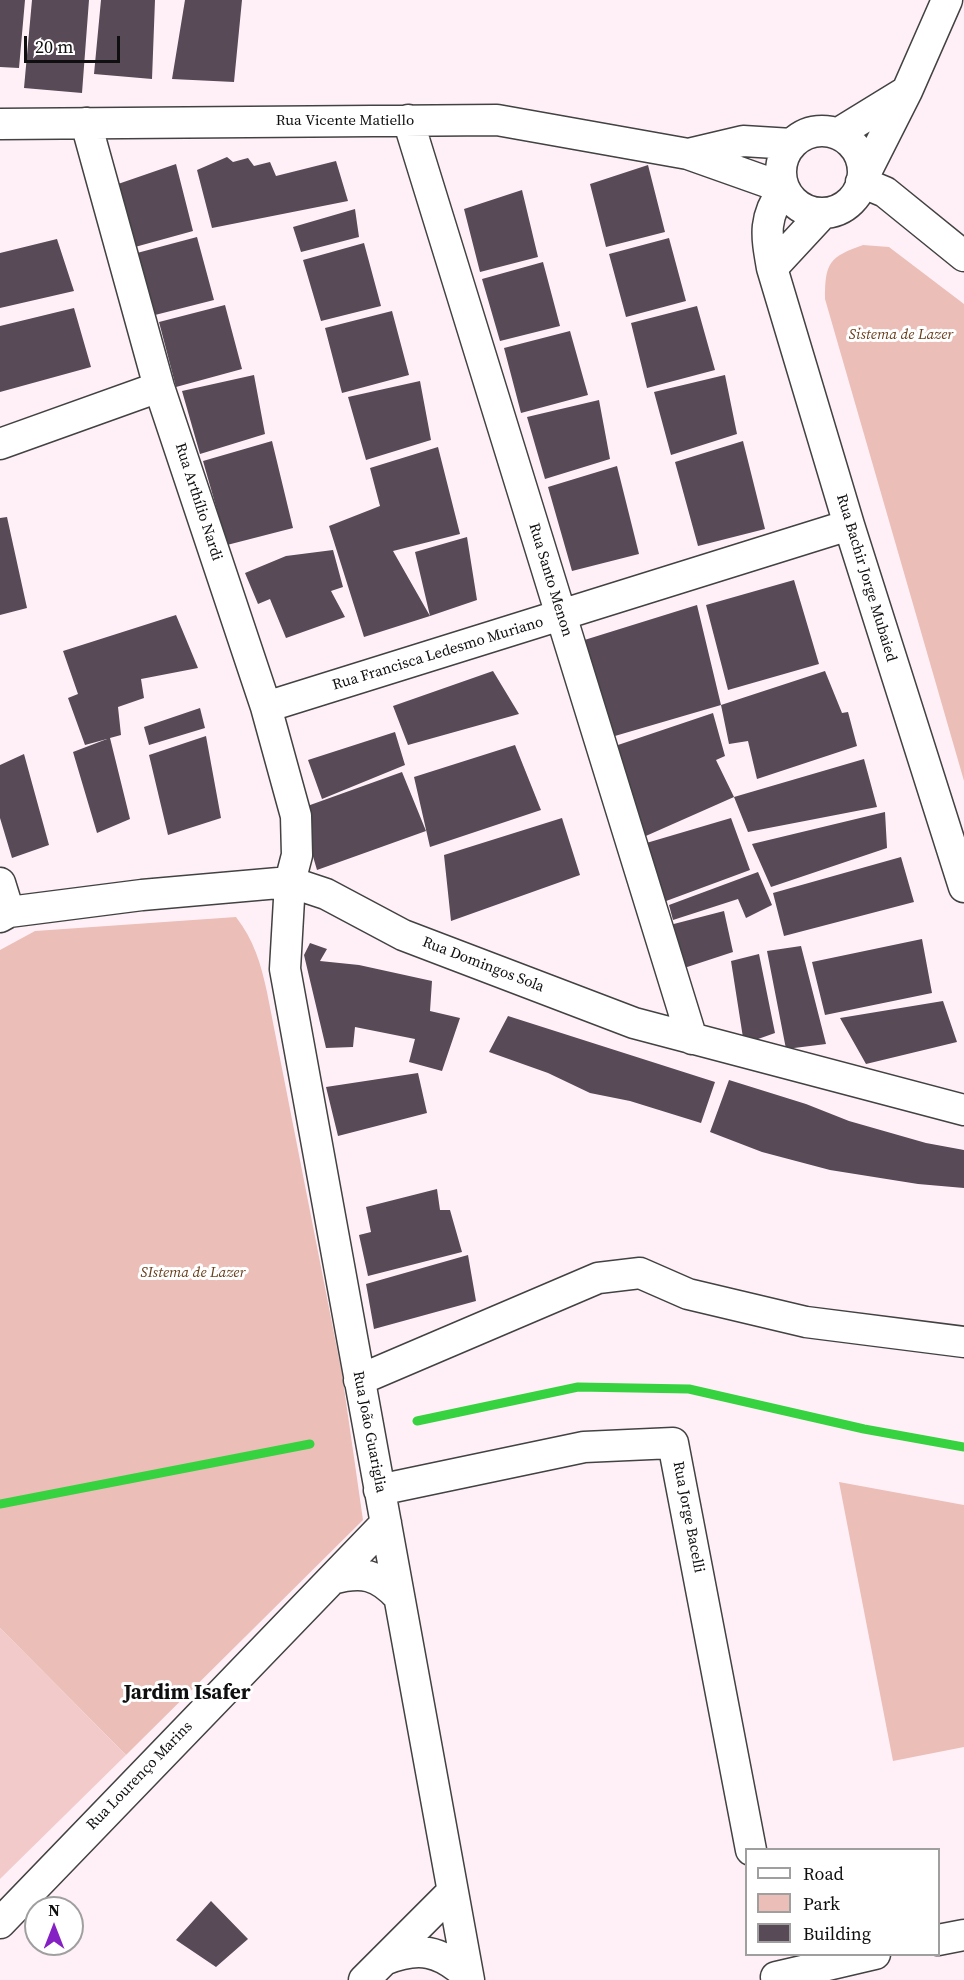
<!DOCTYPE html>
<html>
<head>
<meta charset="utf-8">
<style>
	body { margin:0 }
	#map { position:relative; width:964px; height:1980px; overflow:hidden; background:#fff0f8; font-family:"Source Serif 4",serif }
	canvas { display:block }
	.legend { position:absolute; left:745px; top:1848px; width:195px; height:108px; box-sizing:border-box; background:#fff; border:2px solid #9f9f9f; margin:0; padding:8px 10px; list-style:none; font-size:18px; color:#0f0f0f }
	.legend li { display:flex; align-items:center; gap:12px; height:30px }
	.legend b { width:30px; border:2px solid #9f9f9f }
	.north { position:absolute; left:24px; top:1896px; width:60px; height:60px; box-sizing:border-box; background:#fff; border:2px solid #9f9f9f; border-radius:50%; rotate:0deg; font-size:16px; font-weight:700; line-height:24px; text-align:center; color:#0f0f0f }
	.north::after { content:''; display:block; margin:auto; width:21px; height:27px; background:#8521c4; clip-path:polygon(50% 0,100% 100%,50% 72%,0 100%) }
	.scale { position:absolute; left:24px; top:36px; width:96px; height:27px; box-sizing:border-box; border:3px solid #0f0f0f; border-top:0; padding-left:8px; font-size:18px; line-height:21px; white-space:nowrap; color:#0f0f0f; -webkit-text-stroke:4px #fff; paint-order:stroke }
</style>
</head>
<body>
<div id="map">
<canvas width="964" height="1980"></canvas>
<ul class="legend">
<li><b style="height:8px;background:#fff"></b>Road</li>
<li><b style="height:16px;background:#ebbfb8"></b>Park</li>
<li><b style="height:16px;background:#584a57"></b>Building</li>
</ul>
<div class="north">N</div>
<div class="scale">20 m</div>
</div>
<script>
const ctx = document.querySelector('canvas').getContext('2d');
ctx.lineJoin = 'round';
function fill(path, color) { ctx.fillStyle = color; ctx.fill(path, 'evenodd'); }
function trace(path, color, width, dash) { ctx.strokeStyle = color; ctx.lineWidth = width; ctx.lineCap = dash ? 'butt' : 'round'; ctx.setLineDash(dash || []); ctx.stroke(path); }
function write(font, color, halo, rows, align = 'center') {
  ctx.font = font + ' "Source Serif 4",serif'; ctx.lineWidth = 6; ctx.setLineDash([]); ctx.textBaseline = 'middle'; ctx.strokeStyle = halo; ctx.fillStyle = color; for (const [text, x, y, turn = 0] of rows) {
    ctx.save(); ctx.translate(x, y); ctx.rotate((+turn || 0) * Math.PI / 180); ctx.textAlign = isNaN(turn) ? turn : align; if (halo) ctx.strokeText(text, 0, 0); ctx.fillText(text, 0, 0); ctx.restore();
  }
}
fill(new Path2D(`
	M863,245l26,2 75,57v477l-139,-482c0,-36 4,-42 38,-54z
	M236,917c18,23 25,47 31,75l75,382 21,146 -237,235 -126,-127v-678l35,-19z
	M839,1482l125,23v242l-71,14z`), '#ebbfb8');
fill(new Path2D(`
	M0,1628l126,127 -126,124z`), '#f2caca');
trace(new Path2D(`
	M417,1421l161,-34 111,2 175,40 100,18
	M0,1504l310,-60`), '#37d240', 9);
fill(new Path2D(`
	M0,0h25l-6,68 -19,-1z
	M32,0h57l-7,93 -58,-5z
	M101,0h54l-3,79 -58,-5z
	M185,0h57l-8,82 -62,-3z
	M227,157l6,5 15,-4 6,8 16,-4 6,14 60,-15 12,40 -136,27 -15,-58z
	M176,164l17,67 -58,16 -17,-63z
	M648,165l17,67 -59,15 -16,-63z
	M522,190l16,67 -58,15 -16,-63z
	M355,209l4,28 -58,15 -8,-25z
	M197,237l17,63 -59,15 -18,-62z
	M669,238l17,63 -60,16 -17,-63z
	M57,239l17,52 -74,17v-55z
	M364,243l17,63 -60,15 -18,-61z
	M543,262l17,64 -60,15 -18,-62z
	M225,305l17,64 -66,18 -17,-65z
	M697,306l18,64 -68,18 -16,-65z
	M74,308l17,59 -91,25v-66z
	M392,311l17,64 -67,18 -17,-65z
	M570,331l18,64 -67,18 -17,-65z
	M254,375l11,59 -65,20 -18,-63z
	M725,375l12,59 -66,21 -17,-63z
	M420,381l11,59 -65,20 -18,-63z
	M599,400l11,59 -65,20 -18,-62z
	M272,441l21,87 -66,17 -24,-84z
	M743,441l22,88 -67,17 -23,-84z
	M438,447l22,87 -67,17 37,65 -66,21 -35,-111 51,-20 -10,-38z
	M617,466l22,88 -67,17 -24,-84z
	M7,517l20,91 -27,7v-97z
	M467,537l10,63 -47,16 -15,-64z
	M333,550l10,37 -12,4 14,26 -59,21 -16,-39 -12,5 -13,-31 41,-17z
	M794,580l25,84 -91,26 -22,-85z
	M697,605l24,100 104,-34 17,42 6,-1 9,34 -100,33 -9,-38 -19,3 -8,-39 -113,33 -30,-96z
	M176,615l22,53 -57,11 3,19 -26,9 3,28 -11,3 20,81 -33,14 -24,-81 34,-13 -22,6 -17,-47 10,-4 -15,-43z
	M493,671l26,43 -111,31 -15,-39z
	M200,708l5,20 -56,17 -5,-18z
	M713,713l12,43 -9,4 18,37 -95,42 -27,-92z
	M395,732l10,33 -83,34 -14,-39z
	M206,736l15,82 -53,17 -19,-80z
	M515,745l26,65 -111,37 -16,-70z
	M24,754l25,91 -37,13 -12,-40v-53z
	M864,759l13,48 -129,25 -14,-35z
	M402,772l24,59 -109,39 -18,-61z
	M885,812l2,36 -116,39 -19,-43z
	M562,818l18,57 -129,46 -7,-66z
	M731,818l19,52 -92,34 -15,-60z
	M901,857l13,45 -130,34 -11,-43z
	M758,872l14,33 -26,13 -8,-19 -65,21 -4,-15z
	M724,911l9,41 -55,18 -12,-44z
	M922,939l10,54 -107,22 -13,-53z
	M310,943l17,6 -7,12 39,4 73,16 -2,30 30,7 -18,53 -33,-9 6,-23 -60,-12 -2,20 -27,1 -22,-93z
	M801,946l25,98 -40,5 -19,-98z
	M759,954l16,79 -31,11 -13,-83z
	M943,1001l14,41 -91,22 -26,-46z
	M508,1016l207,66 -14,41 -71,-22 -40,-8 -42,-20 -59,-21z
	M418,1073l9,40 -89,23 -12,-49z
	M729,1080l77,24 43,17 77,22 38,7v38l-46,-4 -88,-14 -68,-18 -52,-20z
	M437,1189l3,21h10l12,42 -94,24 -9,-41 12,-3 -5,-25z
	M468,1255l8,46 -102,28 -8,-45z
	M211,1901l37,38 -32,28 -40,-27z`), '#584a57');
const minor = new Path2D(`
	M408,120l284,919
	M86,123l73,264 107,320 30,109 1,39 -7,27 -5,87 184,1011
	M0,124l497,-4 191,34 96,34
	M781 172a41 41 0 1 1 82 0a41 41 0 1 1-82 0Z
	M837,134l70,-43
	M688,154l55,-13 49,3
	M861,182l46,-91 40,-91
	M861,182l24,10 79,64
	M784,188c-21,30 -18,46 -12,80l77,257 115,362
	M772,268l51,-55
	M0,444l159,-57
	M266,707l583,-182
	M0,883l9,29
	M0,917l9,-5 133,-17 148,-13 36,12 77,41 231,88 330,87
	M359,1380l239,-102 42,-5 48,21 118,28 158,20
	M379,1490l205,-43 89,-4 78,407
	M332,1579c30,-8 46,-5 67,18
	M0,1923l386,-400
	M938,1940l26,-5
	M384,1960c35,-14 56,-10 84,16
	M776,1977l99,-23
	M364,1980l88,-88`);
trace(minor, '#424242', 33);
trace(minor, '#fff', 30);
write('15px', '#0f0f0f', '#fff', [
	["Rua Vicente Matiello",345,121],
	["Rua Arthílio Nardi",198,502,72],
	["Rua Bachir Jorge Mubaied",866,578,73],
	["Rua Santo Menon",550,580,73],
	["Rua Francisca Ledesmo Muriano",438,654,-17],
	["Rua Domingos Sola",483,965,21],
	["Rua João Guariglia",369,1432,79],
	["Rua Jorge Bacelli",688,1517,79],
	["Rua Lourenço Marins",140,1776,-46]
]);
write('italic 15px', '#693f1c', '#fff', [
	["Sistema de Lazer",901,335],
	["SIstema de Lazer",193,1273]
]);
write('bold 21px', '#0f0f0f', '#fff', [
	["Jardim Isafer",187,1694]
]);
</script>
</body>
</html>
